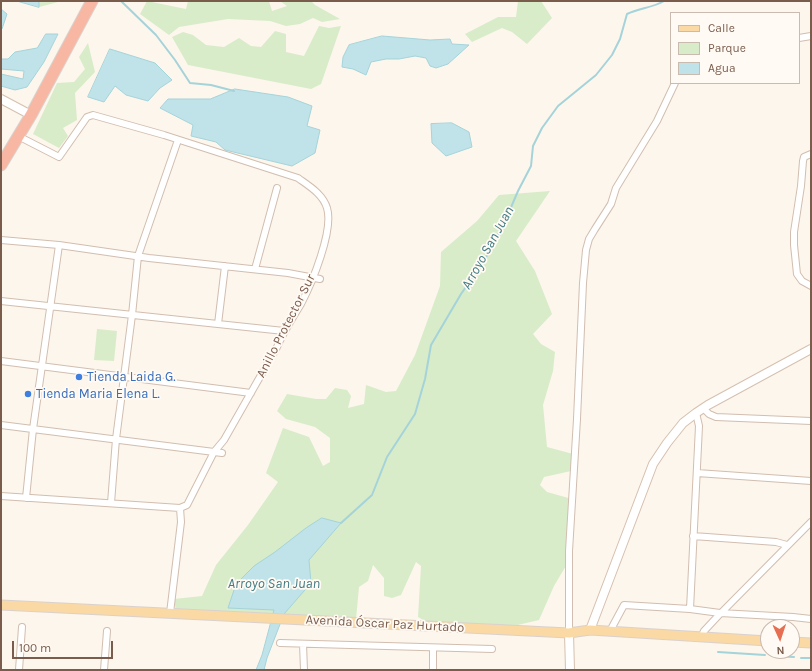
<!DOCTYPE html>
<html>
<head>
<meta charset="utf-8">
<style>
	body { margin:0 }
	#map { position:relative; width:812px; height:671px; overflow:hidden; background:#fdf6ec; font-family:Karla,sans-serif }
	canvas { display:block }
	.frame { position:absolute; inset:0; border:2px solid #7a5c4d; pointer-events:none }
	.legend { position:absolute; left:670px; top:12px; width:130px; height:72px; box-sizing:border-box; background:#fffaf3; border:1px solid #cabbb1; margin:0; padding:5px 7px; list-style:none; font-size:12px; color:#7a5c4d }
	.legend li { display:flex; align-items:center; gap:8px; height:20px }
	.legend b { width:20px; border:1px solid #cabbb1 }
	.north { position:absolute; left:760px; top:619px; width:40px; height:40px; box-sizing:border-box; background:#fffaf3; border:1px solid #cabbb1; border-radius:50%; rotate:177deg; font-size:11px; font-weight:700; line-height:16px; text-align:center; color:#7a5c4d }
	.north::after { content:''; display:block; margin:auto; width:14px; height:18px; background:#e76f51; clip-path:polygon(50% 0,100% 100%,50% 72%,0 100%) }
	.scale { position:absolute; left:12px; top:641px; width:101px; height:18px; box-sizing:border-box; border:2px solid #7a5c4d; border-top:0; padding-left:5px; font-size:12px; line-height:14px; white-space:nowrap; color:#7a5c4d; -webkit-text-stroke:3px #fffaf3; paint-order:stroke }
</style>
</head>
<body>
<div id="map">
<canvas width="812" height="671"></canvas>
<div class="frame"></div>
<ul class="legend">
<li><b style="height:5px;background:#fbd9a5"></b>Calle</li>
<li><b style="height:11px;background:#d8ecc9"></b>Parque</li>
<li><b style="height:11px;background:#bfe3e8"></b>Agua</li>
</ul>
<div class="north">N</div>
<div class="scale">100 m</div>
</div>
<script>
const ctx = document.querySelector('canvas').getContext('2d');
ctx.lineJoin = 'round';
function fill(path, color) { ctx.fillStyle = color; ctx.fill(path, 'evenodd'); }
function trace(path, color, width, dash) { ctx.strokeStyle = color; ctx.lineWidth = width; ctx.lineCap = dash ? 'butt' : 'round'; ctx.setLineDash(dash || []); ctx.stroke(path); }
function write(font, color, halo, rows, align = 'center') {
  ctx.font = font + ' Karla,sans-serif'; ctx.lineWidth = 3.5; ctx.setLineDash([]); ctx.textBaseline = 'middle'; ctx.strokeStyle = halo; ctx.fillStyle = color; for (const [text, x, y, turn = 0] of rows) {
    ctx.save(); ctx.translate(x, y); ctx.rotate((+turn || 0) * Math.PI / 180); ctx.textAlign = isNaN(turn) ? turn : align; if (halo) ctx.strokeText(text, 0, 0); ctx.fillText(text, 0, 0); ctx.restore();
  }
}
fill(new Path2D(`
	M39,1h23l-23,6z
	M147,1l39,8 2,-8h81l3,10 15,-5 -7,-5h31l4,4 25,14 -18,3 -9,-4 -13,6 -14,2 -16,-5 -42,-2 -49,8 -10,8 -29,-21z
	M518,1h23l11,17 -25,26 -15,-12 -10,-4 -30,14 -7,-8 33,-17h18z
	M319,26l10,2 12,-2 -20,58 -10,5 -123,-24 -16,-28 11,-5 10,3 13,10 18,2 15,-9 12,8 10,1 14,-16 11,3v18l18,4z
	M88,43l7,29 -20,21 2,27 -14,8 5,8 -9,12 -26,-14 24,-51 17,-1 11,-13 -6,-12z
	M550,191l-34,50 19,30 17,43 -19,20 8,10 14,8 -2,19 -10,34 4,42 26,7 -2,17 -27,6 -4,8 7,7 25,7 2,24 -4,36 -16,27 -15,34 -30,7 -56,-1 -26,-4 -9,-5 3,-51 -5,-4 -15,33 -9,3 -8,-2v-18l-11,-13 -5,16 -9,6 -3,32 -17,-3h-43l-120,-5 -2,-12 28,-3 14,-31 32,-40 30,-43 -12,-9 17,-45 26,9 14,29 7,-4v-24l-15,-11 -29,-8 -9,-8 10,-17 29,5h10l9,-11 12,2 4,6 -3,12 16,-4 2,-19 20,7 10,-1 19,-36 25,-69 1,-34 36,-31 22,-26z
	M97,329l20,2 -3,30 -20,-1z`), '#d8ecc9');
const water = new Path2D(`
	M17,1h22v6z
	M1,9l6,5 -5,15h-1z
	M46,34h12l-14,28 -17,25 -12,3 -14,-4v-12l22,5 1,-8 -23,-2v-10h7l7,-7 22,-4z
	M382,36l48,4 20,-1 2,5 17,1 -21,19 -12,4 -6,-2 -4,-8 -11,-2 -16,3h-13l-15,3 -5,13 -13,-6 -11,-2 1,-10 6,-12z
	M110,49l45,14 17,17 -12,8 -12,13 -22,-6 -11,-9 -11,16 -16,-5z
	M235,89l53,8 24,9 -5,20 13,4 -5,23 -23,13 -67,-16 -9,-8 -25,-6 2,-11 -33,-17 8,-9h42z
	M452,123l17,9 3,15 -26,9 -14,-13 -1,-19z
	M322,518l19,5 -32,37 2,23 -27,31 -17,44 -3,12h-8l6,-15 12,-45 -46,-2 8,-24 18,-18 21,-14 31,-24z`);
fill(water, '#bfe3e8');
trace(water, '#a5d3da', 1);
trace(new Path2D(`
	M121,1l35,34 19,25 15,23 21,2 23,6
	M341,523l31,-28 15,-38 28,-43 10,-35 6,-34 30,-51 23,-33 22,-42 12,-28 13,-25 2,-20 9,-18 16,-22 38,-31 16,-20 8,-16 7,-25c12,-6 25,-6 37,-13
	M718,652l47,3
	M772,656l22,1
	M801,658h10`), '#a5d3da', 2);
const street = new Path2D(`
	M799,38l12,-2
	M18,136l41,21 28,-40 6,-2 71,20 134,43c11,8 25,16 29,30 7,22 -15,75 -26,96 -9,15 -17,27 -24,43l-53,93 -10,12 -27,53 -7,3 1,14 -11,91
	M811,154l-7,3 -1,4 -2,25 -7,46v13l3,29 5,7 9,5
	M1,240l58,5 90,13 139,15 32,6
	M255,269l22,-81
	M1,301l283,30
	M218,324l7,-58
	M1,361l250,32
	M703,408l6,6 7,3 95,4
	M696,413l3,13 -9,183 30,4 73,4 18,2
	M1,425l221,28
	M697,473l114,8
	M1,496l179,12
	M26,498l7,-69 26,-184
	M111,503l5,-64 16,-124 6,-59 40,-116
	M693,536l83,6 11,3
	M610,631l14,-26 66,4
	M569,633v-82l8,-132 6,-136 3,-33 3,-11 6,-10 16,-25 5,-16 41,-67 18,-38
	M701,637l3,-6 14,-15 93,-94
	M280,643l212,6
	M303,644l1,26
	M433,648v22
	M19,670l3,-43
	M104,670l3,-39`);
const secondary = new Path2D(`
	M1,99l30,16
	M590,630l63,-166 14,-21 16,-20 13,-10 12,-8 103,-56
	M569,633l1,37`);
const primary = new Path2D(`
	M1,605l568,28 21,-3 178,11
	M792,642l19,1`);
const highway = new Path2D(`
	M1,165l30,-50 61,-114`);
trace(street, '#d1beb0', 8);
trace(secondary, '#d6c0b0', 10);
trace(primary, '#dad1cd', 11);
trace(highway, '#dad1cd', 13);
trace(street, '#fff', 6);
trace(secondary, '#fff', 8);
trace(primary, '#fbd9a5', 9);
trace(highway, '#f7b7a3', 11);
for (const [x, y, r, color] of [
	[79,377,4,"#3f7fe0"],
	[28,394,4,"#3f7fe0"]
]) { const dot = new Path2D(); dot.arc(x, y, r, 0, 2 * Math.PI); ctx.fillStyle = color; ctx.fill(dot); trace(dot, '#fffaf3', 1.5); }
write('13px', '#7a5c4d', '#fffaf3', [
	["Anillo Protector Sur",286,326,-63],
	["Avenida Óscar Paz Hurtado",385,624,3]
]);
write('13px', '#366cbe', '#fffaf3', [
	["Tienda Laida G.",87,377],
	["Tienda Maria Elena L.",36,394]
], 'left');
write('italic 14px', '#437c86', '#fffaf3', [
	["Arroyo San Juan",488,248,-61],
	["Arroyo San Juan",274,584]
]);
</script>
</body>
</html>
